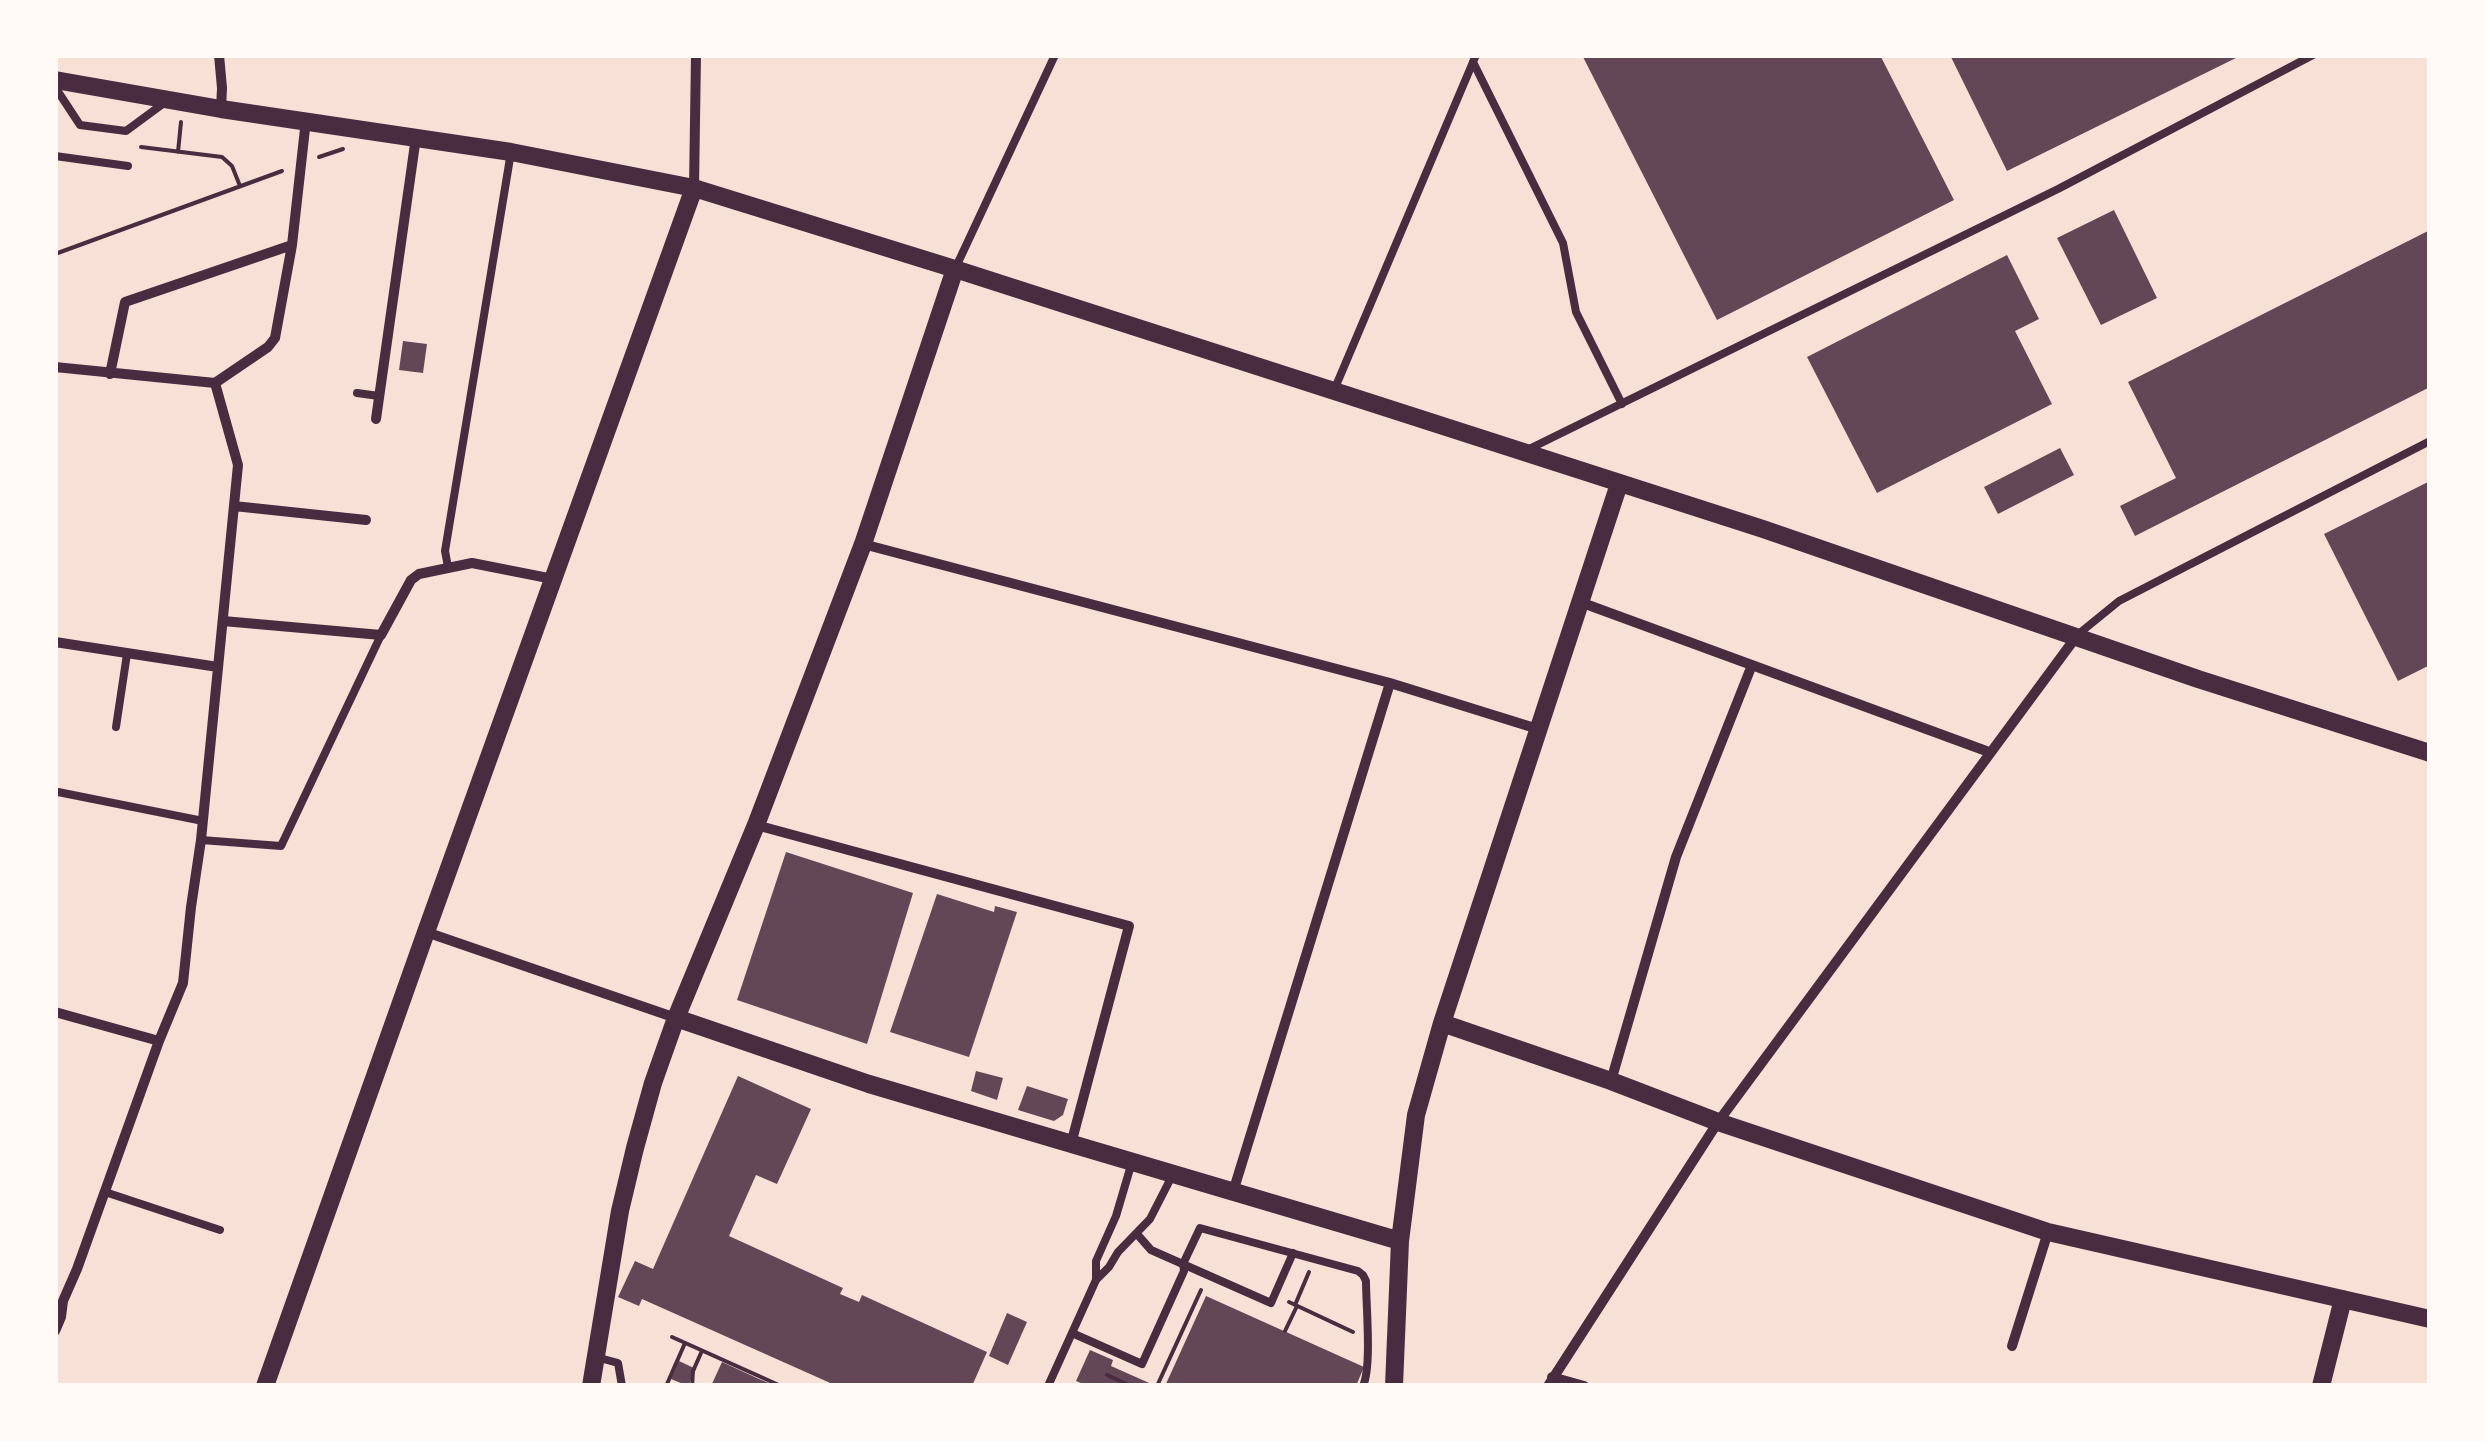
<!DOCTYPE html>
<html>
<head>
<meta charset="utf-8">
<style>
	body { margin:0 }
	#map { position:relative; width:2485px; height:1441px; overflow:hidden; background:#f7e1d7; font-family:"Open Sans",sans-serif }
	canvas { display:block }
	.frame { position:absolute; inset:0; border:58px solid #fffaf5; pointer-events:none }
</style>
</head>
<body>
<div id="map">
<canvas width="2485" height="1441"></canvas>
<div class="frame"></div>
</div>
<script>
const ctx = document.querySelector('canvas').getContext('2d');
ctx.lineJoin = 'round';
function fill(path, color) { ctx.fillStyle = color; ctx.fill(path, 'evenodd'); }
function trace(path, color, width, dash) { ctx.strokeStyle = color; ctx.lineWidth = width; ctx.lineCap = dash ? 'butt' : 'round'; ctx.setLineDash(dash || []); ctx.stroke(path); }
fill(new Path2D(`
	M1582,55h298l74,145 -237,120z
	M1950,55h292l-235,116z
	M2114,210l43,88 -56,27 -44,-87z
	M2430,230v157l-295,149 -15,-30 56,-28 -48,-96z
	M2007,255l32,64 -24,12 37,73 -175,89 -70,-136z
	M403,341l24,3 -4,29 -24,-3z
	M2060,448l14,27 -76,39 -14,-27z
	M2430,481v184l-32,16 -74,-147z
	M786,852l127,41 -46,151 -130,-44z
	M937,894l57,18 1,-6 22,6 -48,145 -79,-25z
	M976,1071l27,7 -6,22 -26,-9z
	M738,1076l73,33 -34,75 -21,-9 -27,61 114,52 -3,6 19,8 3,-7 125,57 -15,34h-135l-195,-87 -3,7 -21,-9 17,-36 18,8z
	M1027,1086l41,13 -5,16 -9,6 -36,-11z
	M1206,1296l158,71 -8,19h-191z
	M1007,1313l20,9 -19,43 -19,-9z
	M1090,1350l23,10 -2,6 45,20h-49l-5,-2 -1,2h-13l-12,-5z
	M679,1361l17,8 -8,17 -17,-7z
	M722,1362l37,17 17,7h-65z`), '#644757');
trace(new Path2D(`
	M141,147l81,10 10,9 8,20
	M178,152l3,-30
	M319,157l24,-8
	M55,254l227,-83
	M1289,1302l64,30
	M1295,1305l14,-33
	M1285,1331l12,-25
	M672,1337l109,49
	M1107,1375l24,11
	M672,1386l-5,-2 18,-41
	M692,1386l1,-15 8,-18
	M1157,1386l44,-96`), '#4a2c40', 4);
trace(new Path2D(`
	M1473,62l90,181 13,69 46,92
	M55,87l25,38 46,6 38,-28
	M55,156l73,10
	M955,269l100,-214
	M1335,388l141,-333
	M357,393l22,3
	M1527,450l531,-261 255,-134
	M448,567l-3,-16 66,-399
	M2076,636l43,-35 311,-160
	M116,727l11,-73
	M58,792l145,29
	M201,840l80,6 100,-211
	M105,1192l115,38
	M1137,1234l14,16 120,53 22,-50
	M1096,1280v-19l20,-45 16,-54
	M1072,1333l70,31 42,-93 -1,-7 17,-36 158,43 5,4 3,6c0,25 6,85 -3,105
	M596,1357l22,6 4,23
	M1048,1386l48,-106 13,-13 9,-15 32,-33 23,-45`), '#4a2c40', 8);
trace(new Path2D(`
	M219,55l3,33 -1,21
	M694,188l2,-133
	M55,367l160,16 53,-36 7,-9 17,-93 14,-125
	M110,374l15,-72 167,-57
	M376,419l40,-282
	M234,506l132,14
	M863,544l527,139 148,46
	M1580,602l409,150
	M223,621l158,14 30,-55 8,-6 53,-11 81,16
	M55,642l163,25
	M756,825l373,101 -58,218
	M426,932l250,86
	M55,1012l104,29
	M1611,1081l65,-224 76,-192
	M1233,1192l157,-509
	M55,1331l6,-14 2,-16 14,-32 82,-228 24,-58 8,-76 10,-67 37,-375 -23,-82
	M2012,1346l36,-114
	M1552,1377l32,9
	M1548,1386l170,-264 358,-485`), '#4a2c40', 10);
trace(new Path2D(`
	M55,80l166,29 290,43 183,36 261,81 808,260 435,150 232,74
	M676,1018l193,66 531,157
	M1442,1023l169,58 107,41 330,110 382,87
	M265,1386l161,-454 268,-744
	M591,1386l29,-175 15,-63 18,-65 23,-65 80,-193 107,-281 92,-275
	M1394,1386l6,-145 16,-126 26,-92 177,-539
	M2321,1386l22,-87`), '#4a2c40', 18);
</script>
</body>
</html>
